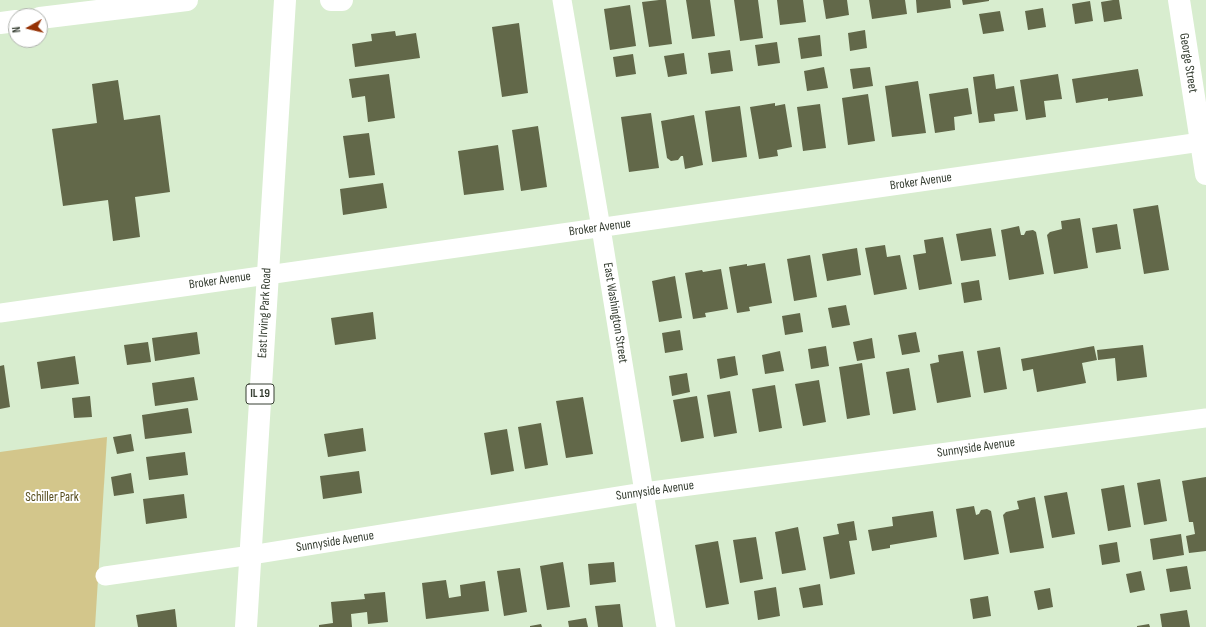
<!DOCTYPE html>
<html>
<head>
<meta charset="utf-8">
<style>
	body { margin:0 }
	#map { position:relative; width:1206px; height:627px; overflow:hidden; background:#d8edcf; font-family:"Sofia Sans Condensed",sans-serif }
	canvas { display:block }
	.north { position:absolute; left:8px; top:8px; width:40px; height:40px; box-sizing:border-box; background:#fff; border:1px solid #afb2ad; border-radius:50%; rotate:262deg; font-size:11px; font-weight:700; line-height:16px; text-align:center; color:#373f33 }
	.north::after { content:''; display:block; margin:auto; width:14px; height:18px; background:#953003; clip-path:polygon(50% 0,100% 100%,50% 72%,0 100%) }
</style>
</head>
<body>
<div id="map">
<canvas width="1206" height="627"></canvas>
<div class="north">N</div>
</div>
<script>
const ctx = document.querySelector('canvas').getContext('2d');
ctx.lineJoin = 'round';
function fill(path, color) { ctx.fillStyle = color; ctx.fill(path, 'evenodd'); }
function trace(path, color, width, dash) { ctx.strokeStyle = color; ctx.lineWidth = width; ctx.lineCap = dash ? 'butt' : 'round'; ctx.setLineDash(dash || []); ctx.stroke(path); }
function write(font, color, halo, rows, align = 'center') {
  ctx.font = font + ' "Sofia Sans Condensed",sans-serif'; ctx.lineWidth = 4; ctx.setLineDash([]); ctx.textBaseline = 'middle'; ctx.strokeStyle = halo; ctx.fillStyle = color; for (const [text, x, y, turn = 0] of rows) {
    ctx.save(); ctx.translate(x, y); ctx.rotate((+turn || 0) * Math.PI / 180); ctx.textAlign = isNaN(turn) ? turn : align; if (halo) ctx.strokeText(text, 0, 0); ctx.fillText(text, 0, 0); ctx.restore();
  }
}
fill(new Path2D(`
	M107,437l-12,190h-95v-175z`), '#d3c68b');
fill(new Path2D(`
	M659,0h7l6,44 -23,3 -7,-45z
	M686,0h24l5,36 -23,3z
	M734,0h24l5,38 -23,3z
	M777,0h26l3,22 -26,3z
	M823,0h24l2,15 -23,4z
	M869,0h36l2,14 -35,5z
	M916,0h34l1,8 -34,5z
	M962,0h27v1l-26,4z
	M1113,0h6l3,19 -18,3 -3,-20z
	M1090,1l3,20 -18,3 -3,-20z
	M630,5l6,41 -26,4 -6,-41z
	M1043,8l3,19 -18,3 -3,-19z
	M1000,11l4,20 -21,3 -4,-20z
	M519,23l9,70 -26,4 -10,-70z
	M865,30l2,18 -17,3 -2,-18z
	M395,31l1,5 20,-3 4,25 -65,9 -3,-23 20,-3 -1,-7z
	M820,35l2,21 -21,3 -3,-21z
	M777,42l3,21 -22,3 -3,-21z
	M730,50l3,21 -22,3 -3,-21z
	M684,53l3,21 -19,3 -4,-21z
	M633,54l3,20 -20,3 -3,-20z
	M824,67l4,21 -21,3 -3,-20z
	M870,67l3,19 -20,3 -3,-20z
	M1138,69l5,27 -35,5v-3l-32,5 -4,-24z
	M389,74l6,44 -27,4 -3,-26 -13,2 -3,-19z
	M994,74l2,15 18,-3 4,25 -24,3 1,7 -16,2 -6,-46z
	M1058,74l4,25 -18,2 2,16 -20,3 -6,-40z
	M118,80l6,40 36,-5 10,77 -35,5 5,40 -27,4 -5,-41 -45,6 -11,-77 45,-6 -5,-39z
	M918,81l8,52 -34,4 -7,-51z
	M968,88l4,26 -18,3 1,13 -20,3 -6,-39z
	M868,94l7,47 -27,4 -6,-47z
	M775,103v3l10,-2 7,43 -15,3 1,6 -19,3 -9,-52z
	M820,104l6,44 -23,3 -6,-44z
	M740,106l7,51 -35,5 -7,-51z
	M651,113l8,55 -30,4 -8,-55z
	M694,115l9,50 -18,4 -2,-13h-2l-3,4 -7,1 -4,-3 -6,-37z
	M538,126l9,61 -26,4 -9,-61z
	M369,133l6,42 -26,3 -6,-42z
	M498,145l6,45 -40,5 -6,-44z
	M383,183l4,25 -44,7 -3,-26z
	M1158,205l11,65 -25,4 -11,-65z
	M1080,218l8,50 -34,6 -7,-39 3,-3 12,-3 -1,-8z
	M1117,224l4,25 -25,4 -4,-25z
	M1019,226l2,9h3l2,-4 7,-1 3,2 8,42 -35,6 -8,-50z
	M991,228l5,28 -35,5 -5,-27z
	M943,237l9,47 -33,6 -6,-35 13,-2 -2,-13z
	M885,245l2,12 13,-2 7,34 -33,6 -9,-47z
	M857,248l4,27 -34,6 -5,-27z
	M810,255l7,42 -23,4 -7,-42z
	M765,263l7,40 -23,4 1,4 -13,2 -8,-46 18,-3v2z
	M721,269l7,40 -23,4 1,4 -13,2 -8,-46 17,-3 1,2z
	M675,276l7,42 -23,4 -7,-41z
	M979,280l3,20 -18,3 -3,-20z
	M846,305l4,20 -18,3 -4,-20z
	M373,312l3,27 -41,6 -4,-27z
	M800,313l3,19 -18,3 -3,-19z
	M680,330l3,20 -18,3 -3,-20z
	M197,332l3,22 -45,7 -3,-23z
	M916,332l4,20 -18,3 -4,-20z
	M872,338l3,20 -18,3 -4,-19z
	M148,342l3,20 -24,3 -3,-20z
	M1143,345l4,32 -30,4 -2,-23 -17,2 -1,-10z
	M826,346l3,20 -18,3 -3,-20z
	M1094,346l3,14 -15,3 4,20 -49,9 -4,-23 -10,2 -2,-12z
	M1000,347l7,42 -23,4 -7,-42z
	M780,351l4,20 -19,3 -3,-19z
	M963,351l8,46 -34,6 -7,-39 9,-2 -1,-7z
	M75,356l4,28 -38,5 -4,-27z
	M735,356l3,19 -18,4 -3,-20z
	M862,363l8,52 -23,4 -8,-52z
	M4,365l6,42 -10,2v-43z
	M909,368l7,42 -23,4 -7,-42z
	M687,373l3,19 -18,4 -3,-20z
	M194,377l4,23 -43,6 -3,-23z
	M819,380l7,42 -23,4 -8,-42z
	M775,385l7,43 -23,4 -7,-43z
	M730,391l7,42 -23,4 -7,-42z
	M90,396l2,21 -18,1 -2,-20z
	M697,396l7,42 -23,4 -8,-42z
	M583,397l10,57 -27,4 -10,-57z
	M188,408l4,25 -47,6 -3,-24z
	M541,423l7,42 -23,4 -7,-42z
	M363,428l3,23 -38,6 -4,-23z
	M507,429l7,42 -23,4 -7,-42z
	M131,434l3,17 -17,3 -4,-17z
	M185,452l3,23 -39,5 -3,-23z
	M359,471l3,22 -39,6 -3,-23z
	M131,473l3,20 -20,3 -3,-19z
	M1206,477v74l-17,2 -3,-17 9,-2 -2,-12h-4l-7,-41z
	M1160,479l7,42 -23,4 -7,-42z
	M1124,485l7,42 -23,4 -7,-42z
	M1067,492l8,42 -23,4 -8,-42z
	M184,494l3,24 -41,6 -3,-25z
	M1035,497l9,51 -34,5 -7,-38 3,-3 13,-3 -2,-8z
	M974,506l2,9 3,-1 2,-4 6,-1 4,2 8,43 -35,6 -8,-51z
	M933,511l4,26 -47,8v3l-18,3 -4,-21 25,-4 -1,-9z
	M854,521l3,19 -8,1 6,33 -25,5 -7,-42 16,-3 -2,-10z
	M798,527l8,43 -24,4 -7,-42z
	M1181,534l3,21 -31,5 -3,-21z
	M756,537l7,42 -23,4 -7,-43z
	M718,541l11,63 -23,4 -11,-63z
	M1117,542l3,20 -18,3 -3,-20z
	M563,562l7,45 -23,3 -7,-44z
	M614,562l2,20 -26,3 -2,-21z
	M1187,566l4,23 -21,3 -4,-23z
	M520,568l7,44 -23,4 -7,-45z
	M1141,571l4,19 -15,3 -4,-19z
	M446,580l3,18 12,-2 -1,-11 25,-4 4,30 -63,8 -4,-36z
	M820,584l3,21 -20,3 -4,-20z
	M776,587l4,29 -22,4 -4,-29z
	M1050,588l3,19 -15,3 -4,-19z
	M385,592l3,30 -20,2 -1,-12 -16,2 1,13h-33v-2l14,-2 -2,-21 34,-3 -1,-5z
	M988,596l3,20 -18,3 -3,-20z
	M620,604l3,23h-25l-3,-21z
	M175,609l2,18h-39l-2,-12z
	M1187,610l3,17h-28l-2,-13z
	M586,618l2,9h-19l-1,-6z
	M541,624l1,3h-12v-1z
	M1149,624l1,3h-13v-1z`), '#626849');
trace(new Path2D(`
	M562,0l39,228 65,399
	M0,313l1201,-171
	M105,576l146,-21 393,-63 562,-74`), '#fff', 19);
trace(new Path2D(`
	M331,0h11
	M1179,0l27,174
	M40,18l147,-18
	M0,23l16,-2`), '#fff', 22);
trace(new Path2D(`
	M246,627l39,-627`), '#fff', 22);
for (const [x, y, w] of [
	[260,394,28]
]) { const box = new Path2D(); box.roundRect(x - w / 2, y - 10, w, 20, 3); ctx.fillStyle = '#fff'; ctx.fill(box); trace(box, '#373f33', 1); }
write('bold 12px', '#373f33', null, [
	["IL 19",260,394]
]);
write('13px', '#373f33', '#fff', [
	["George Street",1188,63,81],
	["Broker Avenue",921,182,-8],
	["Broker Avenue",600,228,-8],
	["Broker Avenue",220,281,-8],
	["East Irving Park Road",265,313,-87],
	["East Washington Street",615,313,81],
	["Sunnyside Avenue",976,448,-8],
	["Sunnyside Avenue",655,491,-8],
	["Sunnyside Avenue",335,542,-9]
]);
write('13px', '#554b1d', '#fff', [
	["Schiller Park",52,498]
]);
</script>
</body>
</html>
